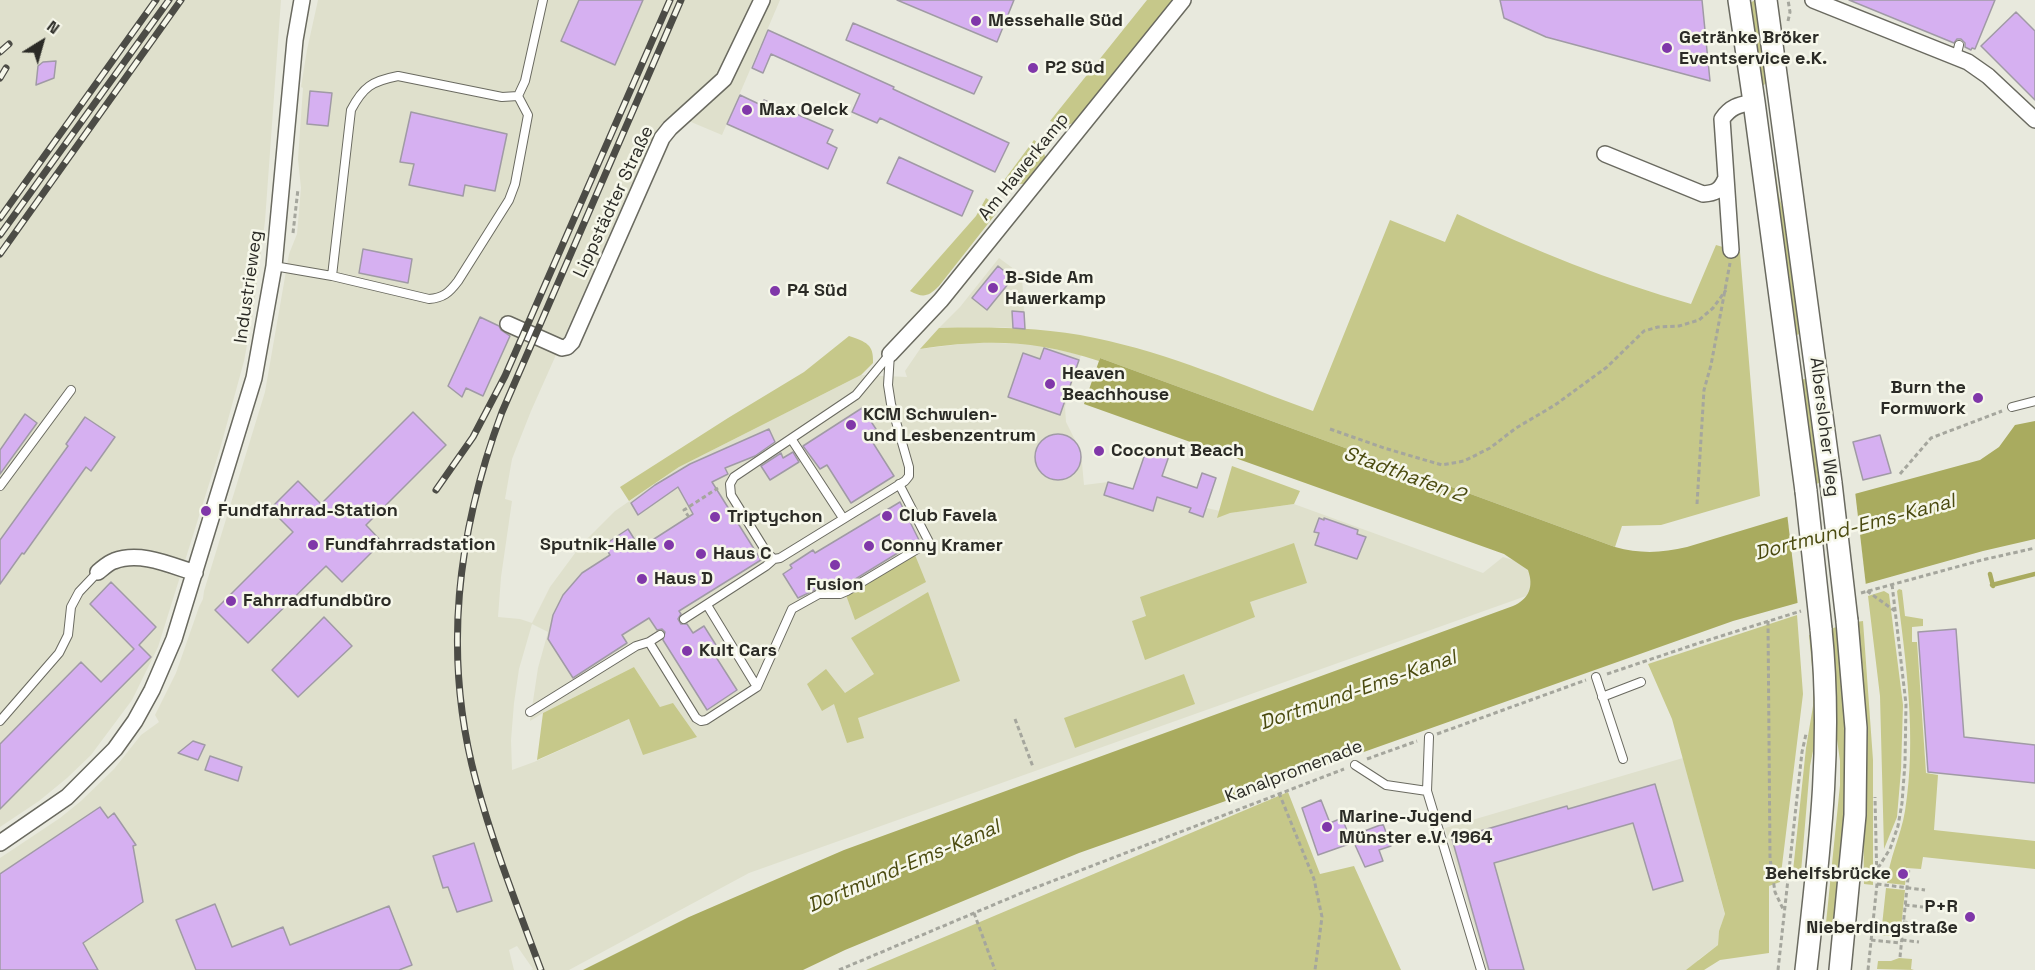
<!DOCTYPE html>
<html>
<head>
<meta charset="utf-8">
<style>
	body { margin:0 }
	#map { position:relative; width:2035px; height:970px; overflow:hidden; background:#e8e9dd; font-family:"Space Grotesk",sans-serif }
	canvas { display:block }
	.north { position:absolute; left:12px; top:12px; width:60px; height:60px; -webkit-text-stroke:4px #f6f7ea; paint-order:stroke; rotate:37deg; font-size:16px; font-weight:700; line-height:24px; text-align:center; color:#2b2b26 }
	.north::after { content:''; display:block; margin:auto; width:21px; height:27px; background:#2b2b26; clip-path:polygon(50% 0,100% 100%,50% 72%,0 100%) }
</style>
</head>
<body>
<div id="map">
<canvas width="2035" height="970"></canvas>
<div class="north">N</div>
</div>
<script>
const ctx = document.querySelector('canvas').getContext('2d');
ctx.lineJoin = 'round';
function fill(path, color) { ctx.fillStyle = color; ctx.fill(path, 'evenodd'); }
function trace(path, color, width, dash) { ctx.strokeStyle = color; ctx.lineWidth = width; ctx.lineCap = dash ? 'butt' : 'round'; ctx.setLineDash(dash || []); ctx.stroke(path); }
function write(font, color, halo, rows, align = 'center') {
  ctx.font = font + ' "Space Grotesk",sans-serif'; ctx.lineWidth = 5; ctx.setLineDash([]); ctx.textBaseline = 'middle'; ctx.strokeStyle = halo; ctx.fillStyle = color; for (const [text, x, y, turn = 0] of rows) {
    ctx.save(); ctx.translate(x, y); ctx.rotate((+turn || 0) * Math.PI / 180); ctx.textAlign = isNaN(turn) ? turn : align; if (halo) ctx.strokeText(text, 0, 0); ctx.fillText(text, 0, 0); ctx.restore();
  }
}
fill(new Path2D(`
	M0,0h281l-16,221 -12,92 -9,48 -24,88 -62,198 -26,53 -41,55 -24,23 -28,23 -39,26z
	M318,0h462l-58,135 -50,-21 -8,7 -11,16 -122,274 -19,48 -7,40 7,2 -11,76 -3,40 22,2 12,4 18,-36 31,-42 34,-34 64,-44 182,-92 46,2 -2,-6 15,-22 58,-7 61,3 42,10 -16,52 1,15 15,30 3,33 24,-3 49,15 72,16 65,-9 189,69 20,-16 20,6 7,5 2,23 -6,5 -777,277 -180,97h-38l2,-1 -16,-23 -8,4 5,20h-514v-112l60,-40 21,-17 33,-32 27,-34 18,-13 -4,-7 21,-42 23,-66 4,-8 1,-8 61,-199 24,-138 8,-20 4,-46 -3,-29 5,-71 -2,-1 6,-37zM532,624l16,8 -10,36 -8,53 13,-8 91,-46 26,40 -31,12 -95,43 -22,8 -1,-30 3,-37 5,-34z
	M999,258l23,17 3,54 -25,-2 -61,1 21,-21z
	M1683,758l42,157 -6,16 -1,14 -20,15 5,10h-216l-42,-142z`), '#dfe0cc');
fill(new Path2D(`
	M1147,0h26l-96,120c-9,8 -16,4 -27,1z
	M1755,0l3,2 10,71 -2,9 -2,3h-4l-12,-75 2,-7z
	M1034,140l6,5 6,13 -22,26 -22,-1z
	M1774,162l5,34 14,50 12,86 -11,4 -24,-173z
	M986,198l10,7 2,6 -59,75c-11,11 -16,12 -29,5l66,-75z
	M1457,214c76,36 153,67 234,90l25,-59 24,7 20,244 -99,29 -39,1 -7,21 -515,-189 -1,3c-65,-21 -112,-22 -179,-12l19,-21c52,-1 105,-1 156,10 74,15 146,47 218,73l77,-191 55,22z
	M849,336c17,6 25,8 24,27l-12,12 -182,92 -50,34 -9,-14 108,-69 76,-46z
	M1811,378l12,104 -11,3 -13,-105z
	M1232,466l68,25 -6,13 -64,9 -13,5z
	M1294,543l13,40 -57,19 5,15 -110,43 -13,-39 14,-5 -6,-19z
	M915,555l11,27 -71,38 -9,-25z
	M1899,589l3,1 3,26 18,3v7l-11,1v15h5l9,131 12,2 -4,55 101,11v28l-112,-12 -2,12 -14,-1 -2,17 -18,-2c2,-25 14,-47 18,-72 12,-73 1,-148 -8,-220z
	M1884,591l5,3 14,111 -2,65 -4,47 -13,32 -4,-153 -12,-100z
	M928,592l32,89 -102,37 6,20 -17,5 -13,-39 -12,7 -15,-27 19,-15 19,24 29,-19 -23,-36z
	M1797,615l6,79 -23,188 -11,4v67l-49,7 -16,10h-18l32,-25 1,-14 6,-17 -53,-195 -24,-55z
	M1863,621l10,139v125l-9,-1 -1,-84 -7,-178z
	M1840,626l9,149 -13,159 -11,-1 15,-148v-24l-5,-36 -5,-96z
	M1815,634l4,87 -9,45 -9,106 -8,-1 13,-123 7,-42v-29l-4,-42z
	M634,667l26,40 13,-4 24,34 -54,18 -14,-36 -92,41 6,-47z
	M1184,674l11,30 -120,44 -11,-30z
	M1288,792l32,82 34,-8 47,104h-535z
	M1886,888l19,2 -5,47 -19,-2z
	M1899,958l13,1 -1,10 3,1 -37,-1 1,-8h13z`), '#c6c88a');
fill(new Path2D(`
	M1100,358l515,189c25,7 47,6 72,0l136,-41 13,-7 144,-39 19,-13 16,-22 20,-4v118l-52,12 -250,70 -654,232 -234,97 -42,20h-220l106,-53 155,-67 669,-244c16,-7 21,-19 15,-36l-24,-16 -420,-150z`), '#a9ab5f');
fill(new Path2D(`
	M1855,491l11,95 -68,20 -11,-93z`), '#e8e9dd');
trace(new Path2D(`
	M1990,574l3,12
	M1992,585l43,-11`), '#a9ab5f', 4.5);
const building = new Path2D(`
	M579,0h64l-28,65 -54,-24z
	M897,0h117l-17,42z
	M1500,0h202l8,81 -164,-44 -42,-19z
	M1849,0h146l-20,49 -3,-1 -1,2 -6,-3v-4l-4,-4h-4l-3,4z
	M2016,12l19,19v69l-54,-54z
	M853,23l129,54 -8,17 -128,-54z
	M768,30l126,57 -1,2 116,54 -14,29 -115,-54 -3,5 -25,-11 8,-18 -89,-40 -8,19 -11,-5z
	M56,61l-2,17 -18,7 2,-19 5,-4z
	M310,91l22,2 -4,33 -21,-2z
	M740,95l21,10 3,-5 69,30 -6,13 10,5 -9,21 -101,-45z
	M411,112l96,22 -12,57 -30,-6 -2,11 -54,-11 5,-21 -14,-2z
	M899,157l74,34 -11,25 -75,-33z
	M363,249l49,10 -4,24 -49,-10z
	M998,266l15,12 -26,32 -15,-12z
	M1012,311l12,1 1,17 -12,-1z
	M480,317l19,9 2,4 9,6 -27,60 -17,-8 -4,9 -14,-11z
	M1044,348l35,12 -19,55 -52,-18 15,-44 17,6z
	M862,408l14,21 -8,6 26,41 -43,27 -24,-38 -7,4 -17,-23z
	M413,412l33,33 -80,80 16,17 -40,40 -16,-16 -78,77 -33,-33 78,-78 -23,-23 28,-28 23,23z
	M25,414l12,9 -37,51v-24z
	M85,417l30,20 -24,34 -5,-4 -62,87 -2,-1 -22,31v-44l68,-94 -2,-2z
	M769,429l6,13 -20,14 -30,12 3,6 -16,8 49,78 -82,51 2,3 -3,5 3,5h6l6,9 11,-7 17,27 -5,4 21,33 -30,20 -44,-70 2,-8 -3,-3 -5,1 -8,-12 -27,17 5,8 -54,35 -25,-39 5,-24 10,-20 19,-22 28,-18 -6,-10 24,-16 12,19 53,-34 -15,-27 -40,28 -7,-12 24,-18 35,-21z
	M1035 457a23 23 0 1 1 46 0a23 23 0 1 1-46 0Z
	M1880,435l11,38 -28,7 -10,-38z
	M1147,448l22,8 -7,20 35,12 5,-15 14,5 -13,39 -14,-5 2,-4 -34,-11 -4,14 -49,-16 4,-13 25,7z
	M793,452l6,10 -29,18 -9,-14 20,-13 2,5z
	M900,502l19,38 -75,46 -5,2 -22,1 -19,9 -15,-24 9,-6 -2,-3 23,-15 2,3z
	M1319,518l5,2v-2l34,12 -1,4 9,3 -9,22 -42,-14 4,-12 -5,-1z
	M111,582l45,45 -17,18 12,12 -151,152v-65l81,-82 20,20 33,-33 -44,-45z
	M324,617l28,29 -54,51 -26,-27z
	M1956,629l8,108 71,8v38l-107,-11 -10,-140z
	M193,741l12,4 -7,15 -20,-7z
	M210,756l32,11 -4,14 -33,-11z
	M1655,784l28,97 -30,9 -20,-67 -139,40 30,107h-35l-37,-131 115,-33 1,3z
	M1321,800l9,23 12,-5 10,25 -34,12 -16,-47z
	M100,807l8,11 6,-5 22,32 -3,1 10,56 -60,41 15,27h-98v-96z
	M1383,824l8,22 -12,4 4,11 -18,6 -14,-31z
	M474,843l18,58 -35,11 -9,-25 -5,1 -10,-32z
	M215,904l17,43 51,-20 7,18 99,-39 23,59 -13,5h-203l-20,-50z`);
fill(building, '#d6b0f1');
trace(building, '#a09aa5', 1.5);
const service = new Path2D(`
	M1956,57l3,-12
	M398,76l104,21 16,-1 10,19 -13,69 -6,16 -51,81c-9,12 -15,17 -29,18l-97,-23 19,-166c12,-23 21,-29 47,-34z
	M518,96l7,-15 18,-81
	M274,266l58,10
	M2012,407l23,-6
	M792,440l51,78
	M0,486l71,-96
	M774,559l-7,-6 -36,-58 -1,-11 4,-7 122,-82 34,-41
	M707,605l50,82
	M684,619l82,-53 8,-7 6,-1 125,-77 4,-5v-9l-18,-63 -3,-19 2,-31
	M649,642l47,76 5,3 5,-1 51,-33 35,-78 27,-15h21l7,-3 82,-49 -30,-58
	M1596,677l27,82
	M1602,697l39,-15
	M530,712l106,-66 13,-4 11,-7
	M0,721l59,-68 9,-18 3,-28 8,-15 19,-20
	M1429,737l-2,54 54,179
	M1355,765l31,20 41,6`);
const minor = new Path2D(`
	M1813,0l155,62 20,14 47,44
	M1605,154l98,40c12,-1 17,-3 22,-14
	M1731,250l-9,-131c9,-13 17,-14 32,-17
	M508,324l54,24 5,-1 5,-5 90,-204 8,-10 54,-49 38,-79
	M890,354l51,-54 242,-300
	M98,572c5,-4 10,-9 16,-11 26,-10 56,4 81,12
	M0,843l67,-46 48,-48 20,-28 17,-31 22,-51 80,-261 20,-112 21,-226 7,-40`);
const secondary = new Path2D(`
	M1739,0l15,102 52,389
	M1766,0l65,483
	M1806,970c13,-116 27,-225 15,-341
	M1840,970l15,-155 1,-87 -9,-107`);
trace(service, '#6a6a60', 10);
trace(minor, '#6a6a60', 18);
trace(secondary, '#6a6a60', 24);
trace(new Path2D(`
	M1788,21l2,-9 -2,-12
	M293,233l5,-44
	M1330,429l54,19 58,17 22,-4 26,-13 26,-20 39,-23 52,-38 37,-36 14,-4 21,-1 20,-6 14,-12 13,-18
	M1900,474l31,-36 71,-27
	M1697,504l7,-114 7,-25 19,-102
	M689,517l-5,-7 34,-22
	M1867,591l28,20
	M1861,593l121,-33 53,-12
	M1768,621l2,237 5,34 9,19
	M1607,674l95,-32 99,-31
	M1015,719l18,48
	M1437,734l149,-54
	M1367,759l50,-18
	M1279,793l35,86 8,38 -7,53
	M1878,868l12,-19 8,-23 4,-23 3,-40 1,-59 -14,-120
	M1877,884l48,6
	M1905,905l18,2
	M974,913l21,57
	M1903,922l18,2
	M1871,940l30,3
	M1902,940l17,2
	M1900,957l9,-89
	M839,970l185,-78 320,-123
	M1778,970l24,-218 4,-18
	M1868,970l9,-86 -2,-87`), '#a5a69d', 3, [4.5, 3]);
trace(service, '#fff', 8);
trace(minor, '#fff', 15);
trace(secondary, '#fff', 21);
const rail = new Path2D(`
	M0,52l9,-8
	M0,78l6,-10
	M0,218l156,-218
	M0,235l169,-235
	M0,254l181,-254
	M436,490l37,-53 32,-61 165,-376
	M541,970c-23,-62 -48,-125 -65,-189 -34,-126 -19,-248 26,-369l179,-412`);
trace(rail, '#4c4c46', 7);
trace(rail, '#f6f7ea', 4.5, [14]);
const secondaryBridge = new Path2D(`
	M1831,483l16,138
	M1806,491l15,138`);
trace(secondaryBridge, '#6a6a60', 24, []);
trace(secondaryBridge, '#fff', 21);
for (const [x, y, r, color] of [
	[976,21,6,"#8037a9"],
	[1667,48,6,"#8037a9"],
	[1033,68,6,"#8037a9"],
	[747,110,6,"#8037a9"],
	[993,288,6,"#8037a9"],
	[775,291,6,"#8037a9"],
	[1050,384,6,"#8037a9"],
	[1978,398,6,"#8037a9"],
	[851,425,6,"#8037a9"],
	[1099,451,6,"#8037a9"],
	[206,511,6,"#8037a9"],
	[887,516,6,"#8037a9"],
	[715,517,6,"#8037a9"],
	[313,545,6,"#8037a9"],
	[669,545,6,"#8037a9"],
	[869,546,6,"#8037a9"],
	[701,554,6,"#8037a9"],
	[835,565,6,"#8037a9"],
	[642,579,6,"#8037a9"],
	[231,601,6,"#8037a9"],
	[687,651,6,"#8037a9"],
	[1327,827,6,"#8037a9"],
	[1903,874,6,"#8037a9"],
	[1970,917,6,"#8037a9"]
]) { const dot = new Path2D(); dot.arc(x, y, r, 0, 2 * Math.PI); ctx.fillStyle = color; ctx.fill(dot); trace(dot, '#f6f7ea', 2); }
write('bold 18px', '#2b2b26', '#f6f7ea', [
	["Messehalle Süd",988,21],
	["Getränke Bröker",1679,38],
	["Eventservice e.K.",1679,59],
	["P2 Süd",1045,68],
	["Max Oelck",759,110],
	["B-Side Am",1005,278],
	["Hawerkamp",1005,299],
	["P4 Süd",787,291],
	["Heaven",1062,374],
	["Beachhouse",1062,395],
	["Burn the",1966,388,"right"],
	["Formwork",1966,409,"right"],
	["KCM Schwulen-",863,415],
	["und Lesbenzentrum",863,436],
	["Coconut Beach",1111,451],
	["Fundfahrrad-Station",218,511],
	["Club Favela",899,516],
	["Triptychon",727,517],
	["Fundfahrradstation",325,545],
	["Sputnik-Halle",657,545,"right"],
	["Conny Kramer",881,546],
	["Haus C",713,554],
	["Haus D",654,579],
	["Fusion",835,585,"center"],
	["Fahrradfundbüro",243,601],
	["Kult Cars",699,651],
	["Marine-Jugend",1339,817],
	["Münster e.V. 1964",1339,838],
	["Behelfsbrücke",1891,874,"right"],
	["P+R",1958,907,"right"],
	["Nieberdingstraße",1958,928,"right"]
], 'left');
write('18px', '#2b2b26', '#f6f7ea', [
	["Am Hawerkamp",1024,167,-51],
	["Lippstädter Straße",614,202,-65],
	["Industrieweg",249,287,-82],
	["Albersloher Weg",1824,427,83],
	["Kanalpromenade",1294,772,-21]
]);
write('italic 20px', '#4a4a0f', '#f6f7ea', [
	["Stadthafen 2",1404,475,20],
	["Dortmund-Ems-Kanal",1855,528,-15],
	["Dortmund-Ems-Kanal",1358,691,-19],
	["Dortmund-Ems-Kanal",904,867,-23]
]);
</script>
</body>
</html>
